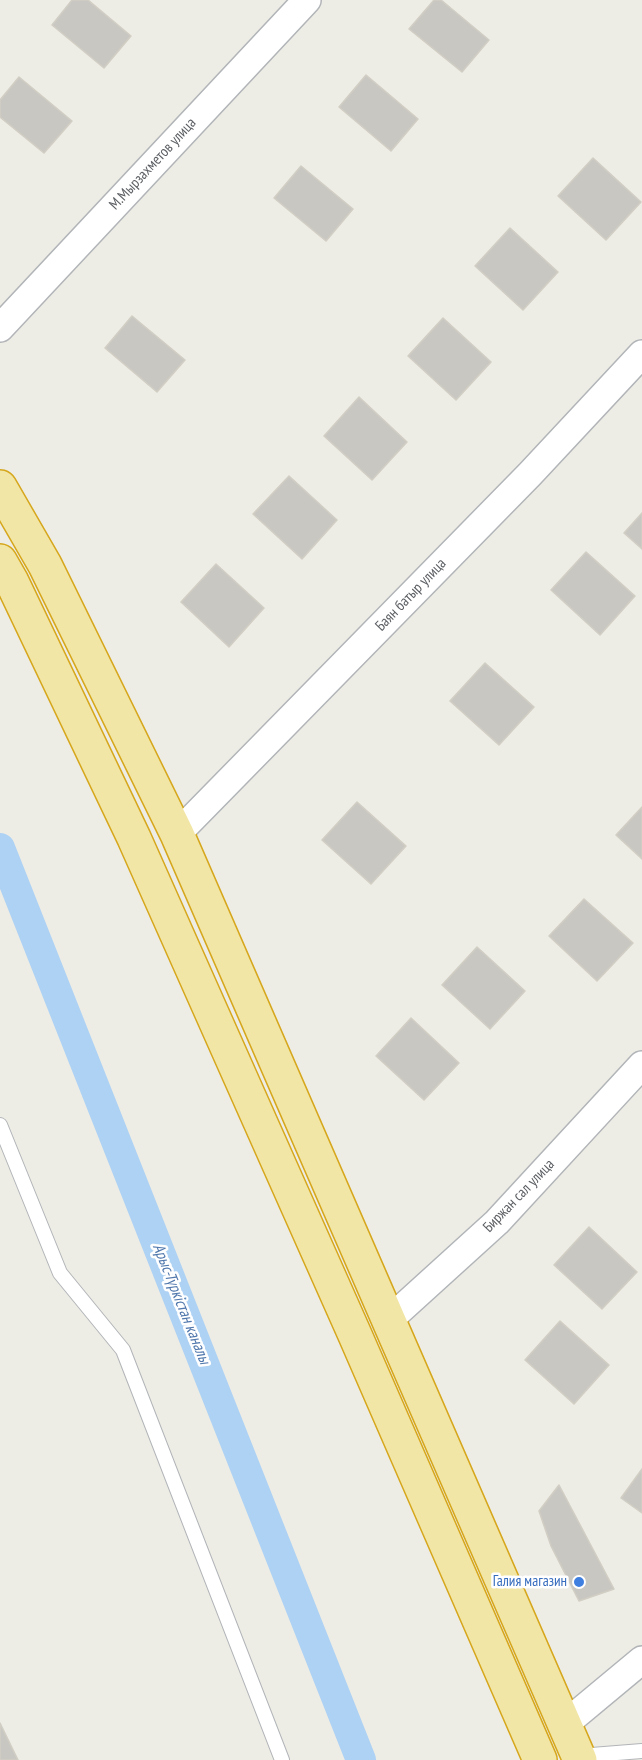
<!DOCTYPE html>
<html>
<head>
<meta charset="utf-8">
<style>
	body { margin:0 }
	canvas { display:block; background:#edece5 }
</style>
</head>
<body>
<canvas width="642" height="1760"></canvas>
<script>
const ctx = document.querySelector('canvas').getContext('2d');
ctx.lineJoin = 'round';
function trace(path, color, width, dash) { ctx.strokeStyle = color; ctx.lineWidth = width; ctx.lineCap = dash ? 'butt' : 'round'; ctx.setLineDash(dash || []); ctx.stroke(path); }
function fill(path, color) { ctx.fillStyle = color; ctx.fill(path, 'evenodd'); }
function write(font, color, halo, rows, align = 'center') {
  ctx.font = font + ' "PT Sans Narrow",sans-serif'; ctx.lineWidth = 5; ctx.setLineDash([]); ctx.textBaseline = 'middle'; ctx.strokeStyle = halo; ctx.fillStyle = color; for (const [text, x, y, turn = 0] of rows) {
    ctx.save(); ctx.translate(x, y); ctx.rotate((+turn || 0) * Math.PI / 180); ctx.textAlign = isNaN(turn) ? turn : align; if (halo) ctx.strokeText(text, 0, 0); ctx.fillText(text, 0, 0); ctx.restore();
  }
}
trace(new Path2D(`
	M0,848l361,912`), '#aed2f4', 30);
const building = new Path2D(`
	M72,0h16l43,36 -27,32 -52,-43z
	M434,0h7l48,40 -27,32 -53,-43z
	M366,75l52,44 -27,32 -52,-44z
	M19,77l53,44 -28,32 -44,-36v-17z
	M593,158l48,44 -35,38 -48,-44z
	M301,166l52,43 -27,32 -52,-43z
	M510,228l48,44 -35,38 -48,-44z
	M132,316l53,44 -28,32 -52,-44z
	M443,318l48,44 -35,38 -48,-44z
	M359,397l48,45 -35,38 -48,-44z
	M289,476l48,44 -35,39 -49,-45z
	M642,513v36l-18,-16z
	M586,552l49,44 -35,39 -49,-45z
	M216,564l48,44 -35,39 -48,-45z
	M485,663l49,44 -35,38 -49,-44z
	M357,802l49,44 -35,38 -49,-44z
	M642,807v52l-26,-24z
	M584,899l49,44 -36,38 -48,-45z
	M477,947l48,44 -35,38 -48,-44z
	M411,1018l48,45 -35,37 -48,-44z
	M589,1227l48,45 -35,37 -48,-44z
	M560,1321l49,44 -35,39 -49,-44z
	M642,1469v44l-21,-15z
	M559,1485l55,104 -35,12 -28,-55 -12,-35z
	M0,1723l18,37h-18z`);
fill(building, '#c9c7c2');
trace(building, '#d1cec4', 1.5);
const service = new Path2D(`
	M0,1125l60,148 63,77 159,410
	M579,1756l63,-5`);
const minor = new Path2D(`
	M0,328l307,-328
	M177,834l353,-360 112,-120
	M389,1320l108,-98 145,-157
	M565,1724l77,-64`);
const trunk = new Path2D(`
	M0,487l45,78 132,269 403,926
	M0,561l12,21 122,256 221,497 185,425`);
trace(service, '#b2b5b8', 16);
trace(minor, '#b2b5b8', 30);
trace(trunk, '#d6a71c', 36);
trace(service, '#fff', 14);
trace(minor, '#fff', 27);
trace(trunk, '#f2e6a6', 33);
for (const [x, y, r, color] of [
	[579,1582,6,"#3f7fe0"]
]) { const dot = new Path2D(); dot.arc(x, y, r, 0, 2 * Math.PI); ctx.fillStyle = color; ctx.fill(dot); trace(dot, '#fff', 2); }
write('15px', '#5d6064', '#fff', [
	["М.Мырзахметов улица",153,164,-47],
	["Баян батыр улица",411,595,-46],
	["Биржан сал улица",519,1196,-46]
]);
write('15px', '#366cbe', '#fff', [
	["Галия магазин",567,1582]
], 'right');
write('italic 16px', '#5178ad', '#fff', [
	["Арыс-Түркістан каналы",181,1304,68]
]);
</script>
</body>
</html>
